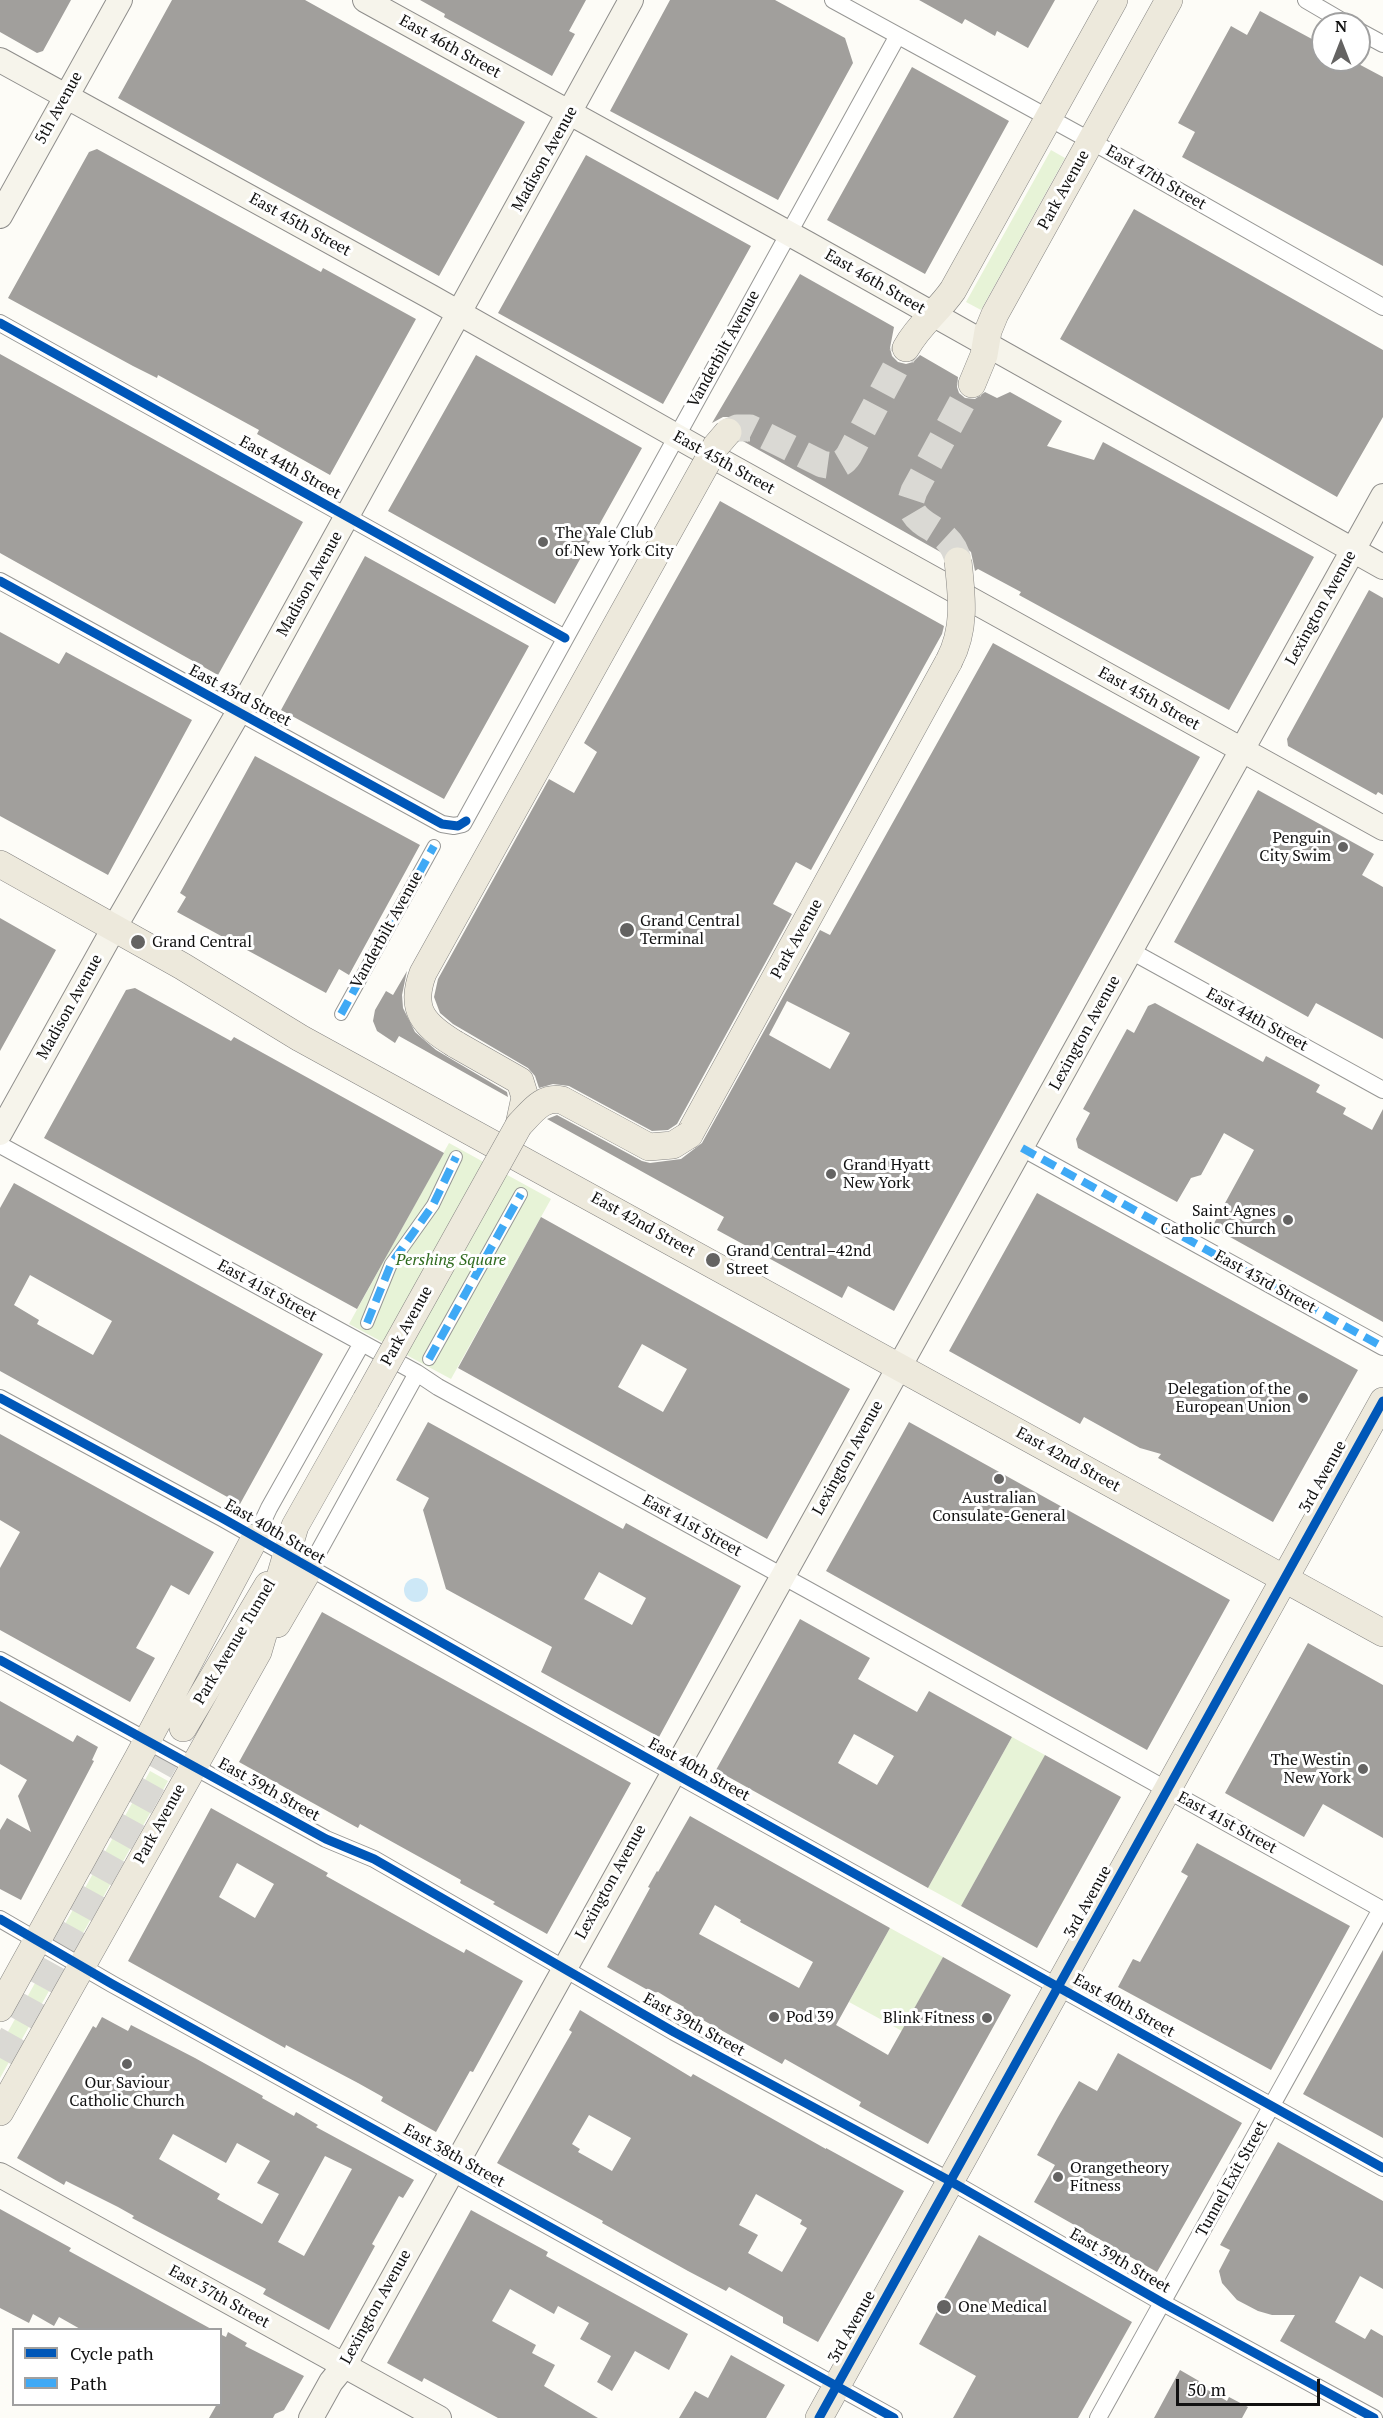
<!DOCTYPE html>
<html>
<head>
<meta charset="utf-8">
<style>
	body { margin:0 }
	#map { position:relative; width:1383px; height:2418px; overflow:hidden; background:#fdfcf7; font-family:"PT Serif",serif }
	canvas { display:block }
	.legend { position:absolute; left:12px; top:2328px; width:210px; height:78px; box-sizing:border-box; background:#fff; border:2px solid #a0a0a0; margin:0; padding:8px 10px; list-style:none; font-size:18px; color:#111 }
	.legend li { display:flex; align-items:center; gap:12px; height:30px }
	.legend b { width:30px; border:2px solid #a0a0a0 }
	.north { position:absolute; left:1311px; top:12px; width:60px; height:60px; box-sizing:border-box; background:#fff; border:2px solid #a0a0a0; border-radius:50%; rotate:0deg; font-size:16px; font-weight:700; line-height:24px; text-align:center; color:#111 }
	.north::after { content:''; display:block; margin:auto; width:21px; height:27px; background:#646362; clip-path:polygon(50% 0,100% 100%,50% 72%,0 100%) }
	.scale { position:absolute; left:1176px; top:2379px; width:144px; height:27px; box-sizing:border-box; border:3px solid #111; border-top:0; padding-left:8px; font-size:18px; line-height:21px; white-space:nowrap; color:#111; -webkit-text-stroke:4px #fff; paint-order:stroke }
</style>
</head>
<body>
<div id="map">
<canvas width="1383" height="2418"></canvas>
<ul class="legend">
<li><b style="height:8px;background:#0057b8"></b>Cycle path</li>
<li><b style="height:8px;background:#3fa9f5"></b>Path</li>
</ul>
<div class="north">N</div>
<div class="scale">50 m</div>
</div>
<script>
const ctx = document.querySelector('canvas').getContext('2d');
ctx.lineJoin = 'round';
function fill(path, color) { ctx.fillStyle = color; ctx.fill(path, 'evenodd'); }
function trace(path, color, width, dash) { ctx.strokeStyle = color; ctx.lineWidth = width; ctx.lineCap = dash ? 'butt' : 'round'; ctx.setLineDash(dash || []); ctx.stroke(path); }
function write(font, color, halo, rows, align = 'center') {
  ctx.font = font + ' "PT Serif",serif'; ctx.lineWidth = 6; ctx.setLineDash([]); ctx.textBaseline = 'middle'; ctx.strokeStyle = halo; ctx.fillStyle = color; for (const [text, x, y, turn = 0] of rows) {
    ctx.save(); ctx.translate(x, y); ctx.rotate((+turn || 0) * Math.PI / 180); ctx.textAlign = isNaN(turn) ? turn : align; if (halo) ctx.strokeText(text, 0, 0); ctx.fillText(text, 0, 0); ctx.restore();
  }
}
fill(new Path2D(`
	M1051,150l14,8 -84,152 -15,-8z
	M449,1143l102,56 -100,180 -102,-55z
	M1012,1737l33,18 -37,102 61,34 -13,23 -29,-16 -43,-33 -23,41 -33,-18z
	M150,1771l18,10 -85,152 -18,-9z
	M890,1928l53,29 -41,74 -53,-29z
	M35,1983l14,8 -49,87v-32z`), '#e7f3d7');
fill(new Path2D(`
	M404 1590a12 12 0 1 1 24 0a12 12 0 1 1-24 0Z`), '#cde8f7');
fill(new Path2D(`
	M0,0h71l-28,51 -6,2 -37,-21z
	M172,0h133l220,122 -86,154 -321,-178z
	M420,0h166l-17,31 6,3 -23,42 -108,-59 1,-3z
	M670,0h105l70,38 8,25 -75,137 -168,-89z
	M919,0h136l-27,48 -31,-17 -2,5 -30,-17 -3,5z
	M1260,11l63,34v15h28l32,17v189l-201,-109 13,-25 -17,-9 53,-97 16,9z
	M912,67l97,54 -84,153 -98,-54z
	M97,149l224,123 2,-4 93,51 -86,156 -73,-41 2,-4 -101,-55 -1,3 -24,-12 -125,-68 81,-146z
	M586,155l165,91 -88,158 -165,-91z
	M1134,209l249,141v67l-46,80 -277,-158z
	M800,274l94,53 -4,21 2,8 6,6 8,2 7,-2 7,-7 38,22 -1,10 2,6 6,5 10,1 10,-7 12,6 13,-6 52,29 -15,25 47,14 9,-18 211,115 -85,153 -210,-115 2,-3 -43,-23 -3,2 -4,-19 -6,-5 -9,-2 -7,3 -5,6 -203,-114 2,-13 -5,-7 -7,-3h-8l-11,6z
	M0,354l303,168 -85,153 -218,-122z
	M476,355l166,93 -87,156 -167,-93z
	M720,501l224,125 -2,8 -131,236 -15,-8 -23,42 19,10 -115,210 -9,6 -16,1 -83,-45 -16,-2 -14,4 -4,-12 -7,-8 -75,-44 -13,-11 -6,-16 4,-18 111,-200 25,14 23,-41 -13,-9z
	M365,556l164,90 -85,153 -163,-89z
	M1369,590l14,8v197l-5,-3 -2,3 -88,-49 -1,-7z
	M0,632l59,32 7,-12 126,68 -84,155 -108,-59z
	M993,643l207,114 -306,554 -46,-25 -6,12 -125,-68 7,-13 -177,-98 10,-4 85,46 8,2 31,-4 21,-16 118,-213 10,5zM787,1001l63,32 -20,36 -61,-34z
	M255,756l165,89 -71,130 -10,-6 -13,24 -149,-81 9,-15 -6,-4z
	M1258,790l116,64 -12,21 21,12v152l-67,-36 -8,14 -134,-75z
	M0,918l56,32 -56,101z
	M407,971l-5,24 1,13 12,24 21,18 71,42 1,5 -109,-61 -4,7 -18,-12 -4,-10 2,-11 11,-19 7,4z
	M135,988l96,53 3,-4 210,116 -87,156 -313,-171 82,-148z
	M1155,1003l108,59 3,-6 54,29 -4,7 30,16 -3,6 29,16 11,-21v213l-171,-95 42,-77 -30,-17 -23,42 -10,3 -14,24 -99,-54 -2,-9 14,-26 -7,-4 44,-80 7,4 14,-27z
	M14,1183l309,171 -83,150 -240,-133v-163zM30,1275l82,46 -19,34 -56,-31 2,-4 -25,-15z
	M1037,1193l321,177 -85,152 -115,-64 3,-4 -21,-6 -56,-31 -4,7 -131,-73z
	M541,1217l309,172 -83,150 -309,-171zM642,1344l45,25 -24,43 -45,-25z
	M428,1422l195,107 3,-6 115,63 -82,151 -118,-65 11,-25 -106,-58 -23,-79 6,-12 -33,-18zM599,1572l47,26 -14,27 -48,-26z
	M909,1422l321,178 -83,150 -321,-179z
	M0,1434l214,118 -25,43 -18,-10 -17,31 -18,32 19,10 -25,44 -130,-72v-62l20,-36 -20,-12z
	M322,1612l309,171 -84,151 -54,-30 2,-2 -35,-19 1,-3 -101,-56 -2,4 -11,-6 -108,-60z
	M800,1619l70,39 -12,21 59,33 12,-21 83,46 -84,151 -212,-118zM854,1734l40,22 -17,29 -39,-22z
	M1308,1643l75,42v153l-60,-34 -19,33 -79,-44z
	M0,1701l73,41 4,-7 21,12 -6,13 2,1 -73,139 -21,-11v-59l7,-12 24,14 -13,-36 9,-16 -27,-16z
	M1045,1755l76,42 -84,151 -76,-42z
	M211,1808l117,65 -2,3 107,60 31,17 2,-4 57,32 -50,91 -3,-1 -34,61 -55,-31 2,-4 -25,-14 -72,-38 -1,3 -157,-87zM237,1863l37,21 -19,34 -36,-21z
	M690,1816l200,112 -54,97 52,30 55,-98 68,38 -83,149 -69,-38 2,-4 -76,-43 -3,5 -99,-55 1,-2 -13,-7 -13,-8 -5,1 -46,-26 43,-79 -2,-1 9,-16 1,1zM715,1905l26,15 -1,2 73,40 -14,26 -100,-54z
	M1197,1843l153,83 -79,144 -153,-83 15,-28 7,3 48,-86 -7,-4z
	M1383,1950v188l-80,-44z
	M580,2010l111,67 2,-3 133,75v-1l78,43 -86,151 -35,-19v-6l-54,-30 -3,4 -38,-20 -86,-48 1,-2 -106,-58 75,-131 -3,-2zM589,2115l42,23 -19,33 -34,-19 2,-3 -8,-5zM756,2194l46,26 -2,4 7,4 -25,44 -34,-19 10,-18 -19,-10z
	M102,2017l26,14 3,-6 64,33 68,38 -1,2 32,18 2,-4 22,13 -2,2 98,53 -11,18 -4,-2 -27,48 3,2 -46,84 -66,-36 3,-5 -134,-71 2,-2 -16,-9 -52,-26 -2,4 -47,-27 76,-132 3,2zM173,2134l53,29 11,-20 33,18 -13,22 22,11 -17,30 -45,-25 3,-5 -61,-35zM325,2156l27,13 -48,87 -26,-14z
	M1118,2053l124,70 -85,149 -123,-70 21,-37 -18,-10 21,-38 21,-36 18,10z
	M1278,2142l105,59v88l-23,-13 -25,46 30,17 6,-10 12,7v62l-103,-57 15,-26h-23l-14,-4 -21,-11 -15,-17 -3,-12 11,-21 -10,-5z
	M0,2209l71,39 -2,3 144,79h-131l-23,-13 -5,9 -21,-12 -4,9 -29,-15z
	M471,2210l77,42 -2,4 142,78 -19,36 -34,-19 -23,40 -15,-9 14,-26 -31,-17 9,-16 -31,-17 -4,8 -44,-25 -18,32 44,24 -4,8 23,12 -11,21 54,32h-100l-74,-40 -2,4 -35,-19z
	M979,2235l153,87 -54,96h-125l23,-42 -57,-32z
	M228,2332l19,11 -2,3 59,30 -20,34 -9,4 -2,4h-64l8,-14h3v-70l6,3z
	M731,2355l54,30 -19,33h-87l16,-27 13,7z
	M1180,2370l19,11 -2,3 30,17 2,-4 19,10 -6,11h-88z`), '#a19f9c');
trace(new Path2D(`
	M728,432l9,-4h13l72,36c12,3 20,2 27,-9l57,-107
	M958,561c-7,-36 -43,-30 -48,-58l4,-12 58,-107
	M0,2058l183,-330`), '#dad9d4', 27, [27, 14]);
const pedestrian = new Path2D(`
	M341,1014l93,-168
	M367,1323l24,-59 42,-59 23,-48
	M429,1359l92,-165`);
const minor = new Path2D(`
	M833,0l258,141 292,166
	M1306,0l41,24
	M1359,31l24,13
	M0,323l565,315
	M0,581l442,243 12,2 9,-2 434,-787
	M1131,951l252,139
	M0,1145l417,228 21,14 370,203 575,320
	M1022,1148l361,199
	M0,1398l222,120 344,195 817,455
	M255,1538l14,-30 93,-165
	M309,1569l108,-196
	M0,1660l326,179 48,20 300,173 276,149 213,122 211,115
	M0,1919l112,65 782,434
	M1098,2418l283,-509`);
const secondary = new Path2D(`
	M365,0l443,244 575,323
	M0,60l431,237 263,149 689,382
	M0,216l120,-216
	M0,1133l114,-205 135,-234 382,-694
	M0,2175l439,243
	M311,2418l20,-36 13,-16 1039,-1870`);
const primary = new Path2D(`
	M906,348c14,-25 32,-36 47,-58l161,-290
	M972,384l12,-29 4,-24 7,-17 174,-314
	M0,864l182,102 118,72 1083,595
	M455,1044l65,37 5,16 -6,28
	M689,1135l260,-474
	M277,1624l32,-55
	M183,1728l85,-143
	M0,2008l138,-250 117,-220
	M0,2112l258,-460 37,-126 71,-126
	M819,2418l564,-1017`);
trace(pedestrian, '#979795', 14);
trace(minor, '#979795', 18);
trace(secondary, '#8e8d8b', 26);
trace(primary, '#858482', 28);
trace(pedestrian, '#fffffe', 12);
trace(minor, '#fffffe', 16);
trace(secondary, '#f6f4eb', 24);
trace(primary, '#ede9dc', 27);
const primaryBridge = new Path2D(`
	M949,661c17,-32 13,-64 9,-100
	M455,1044c-31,-19 -46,-34 -32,-71l293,-527 12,-14
	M366,1400l153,-275c13,-13 23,-29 43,-25l87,47 24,-2 16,-10`);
trace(primaryBridge, '#858482', 28, []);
trace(primaryBridge, '#ede9dc', 27);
trace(new Path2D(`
	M341,1014l93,-168
	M1022,1148l361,199
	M367,1323l24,-59 42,-59 23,-48
	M429,1359l92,-165`), '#3fa9f5', 8, [15, 8]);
trace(new Path2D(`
	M0,323l565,315
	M0,581l442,243 16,2 8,-5
	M0,1398l222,120 344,195 817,455
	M0,1660l326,179 48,20 300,173 276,149 213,122 211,115
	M0,1919l112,65 782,434
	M819,2418l564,-1017`), '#0057b8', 9);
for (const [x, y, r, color] of [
	[543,542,6,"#646362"],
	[1343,847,6,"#646362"],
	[627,930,8,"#646362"],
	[138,942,8,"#646362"],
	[831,1174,6,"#646362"],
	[1288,1220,6,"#646362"],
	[713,1260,8,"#646362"],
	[1303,1398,6,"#646362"],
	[999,1479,6,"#646362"],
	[1363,1769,6,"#646362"],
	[774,2017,6,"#646362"],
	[987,2018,6,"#646362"],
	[127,2064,6,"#646362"],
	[1058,2177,6,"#646362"],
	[944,2307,8,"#646362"]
]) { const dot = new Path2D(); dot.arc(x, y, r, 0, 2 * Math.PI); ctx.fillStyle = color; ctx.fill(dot); trace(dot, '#fff', 2); }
write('16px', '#111', '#fff', [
	["East 46th Street",450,47,29],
	["5th Avenue",59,108,-61],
	["Madison Avenue",545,159,-61],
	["East 47th Street",1156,178,30],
	["Park Avenue",1064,190,-61],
	["East 45th Street",300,225,29],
	["East 46th Street",875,282,30],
	["Vanderbilt Avenue",724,349,-61],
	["East 45th Street",724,463,29],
	["East 44th Street",290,468,29],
	["Madison Avenue",310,584,-61],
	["Lexington Avenue",1321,608,-61],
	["East 43rd Street",240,696,28],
	["East 45th Street",1149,699,29],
	["Vanderbilt Avenue",387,930,-61],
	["Park Avenue",797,939,-61],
	["Madison Avenue",70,1007,-61],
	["East 44th Street",1257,1020,29],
	["Lexington Avenue",1085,1033,-61],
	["East 42nd Street",643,1225,29],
	["East 43rd Street",1265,1282,29],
	["East 41st Street",267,1291,29],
	["Park Avenue",407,1326,-61],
	["Lexington Avenue",848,1458,-61],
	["East 42nd Street",1068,1460,29],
	["3rd Avenue",1323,1477,-61],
	["East 41st Street",692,1526,29],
	["East 40th Street",275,1532,30],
	["Park Avenue Tunnel",235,1642,-59],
	["East 40th Street",699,1770,29],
	["East 39th Street",269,1790,29],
	["East 41st Street",1227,1823,29],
	["Park Avenue",160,1824,-61],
	["Lexington Avenue",611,1882,-61],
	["3rd Avenue",1088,1902,-61],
	["East 40th Street",1124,2006,29],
	["East 39th Street",694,2025,29],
	["East 38th Street",454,2156,29],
	["Tunnel Exit Street",1232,2179,-61],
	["East 39th Street",1120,2261,30],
	["East 37th Street",219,2297,29],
	["Lexington Avenue",376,2307,-61],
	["3rd Avenue",852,2327,-61]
]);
write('16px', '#111', '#fff', [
	["The Yale Club",555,533],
	["of New York City",555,551],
	["Penguin",1331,838,"right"],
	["City Swim",1331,856,"right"],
	["Grand Central",640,921],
	["Terminal",640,939],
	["Grand Central",152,942],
	["Grand Hyatt",843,1165],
	["New York",843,1183],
	["Saint Agnes",1276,1211,"right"],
	["Catholic Church",1276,1229,"right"],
	["Grand Central–42nd",726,1251],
	["Street",726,1269],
	["Delegation of the",1291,1389,"right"],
	["European Union",1291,1407,"right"],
	["Australian",999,1498,"center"],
	["Consulate-General",999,1516,"center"],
	["The Westin",1351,1760,"right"],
	["New York",1351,1778,"right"],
	["Pod 39",786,2017],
	["Blink Fitness",975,2018,"right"],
	["Our Saviour",127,2083,"center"],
	["Catholic Church",127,2101,"center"],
	["Orangetheory",1070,2168],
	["Fitness",1070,2186],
	["One Medical",958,2307]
], 'left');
write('italic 16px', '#2f6b1f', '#fff', [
	["Pershing Square",451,1260]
]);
</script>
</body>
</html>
